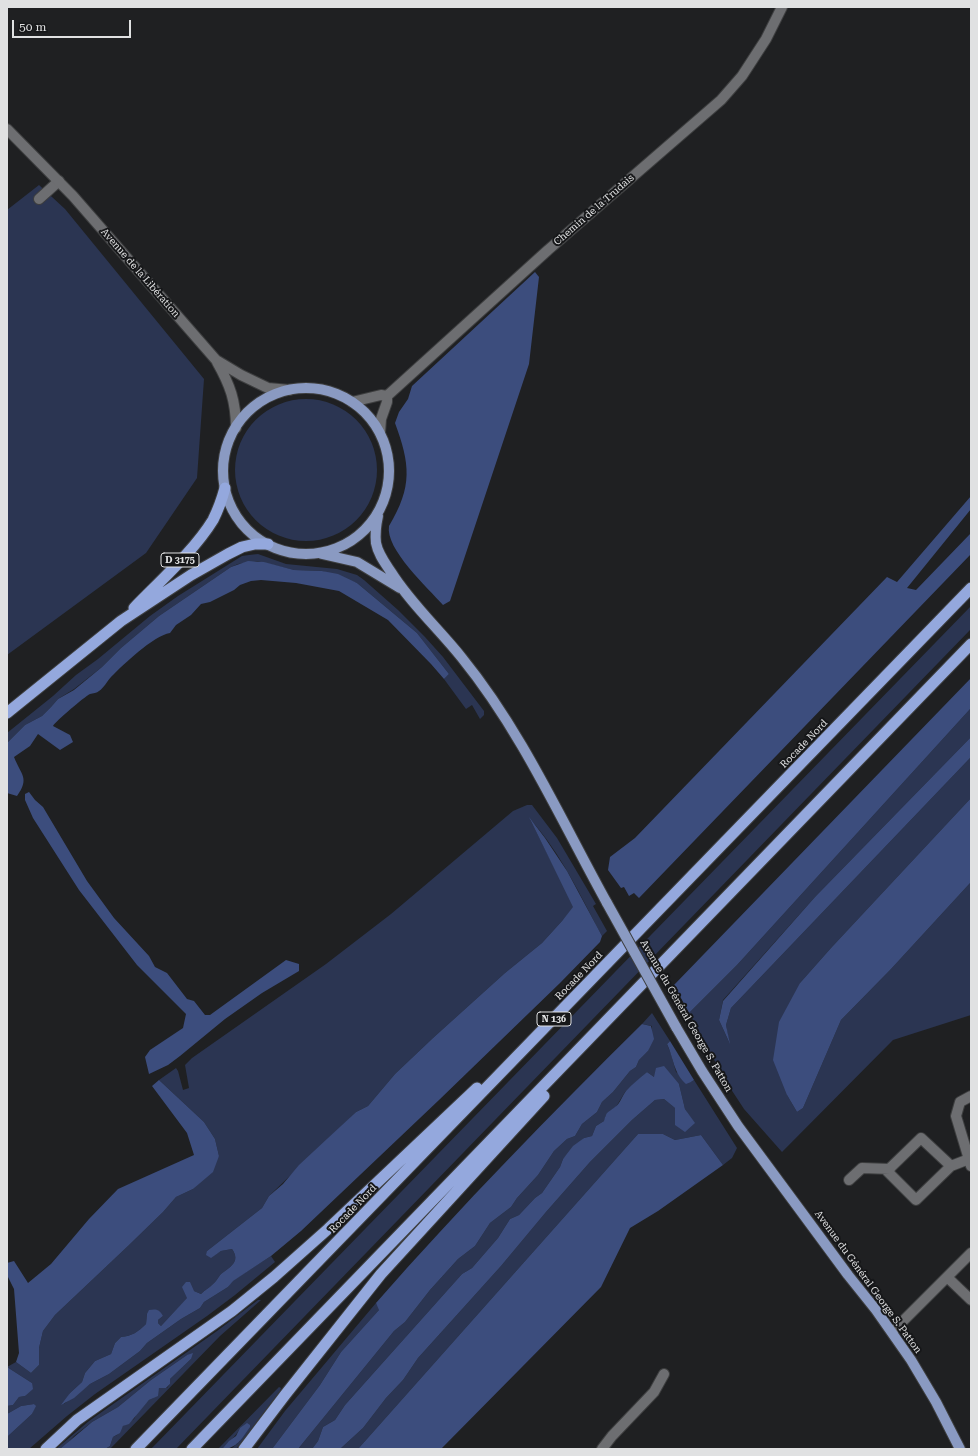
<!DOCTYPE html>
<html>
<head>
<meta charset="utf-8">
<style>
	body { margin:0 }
	#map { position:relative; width:978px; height:1456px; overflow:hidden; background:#1f2022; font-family:"Roboto Serif",serif }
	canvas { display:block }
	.frame { position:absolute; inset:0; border:8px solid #e0e1e2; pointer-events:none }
	.scale { position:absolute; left:12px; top:20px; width:119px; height:18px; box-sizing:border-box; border:2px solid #e0e1e2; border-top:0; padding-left:5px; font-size:12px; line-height:14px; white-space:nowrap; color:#e0e1e2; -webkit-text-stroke:3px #161719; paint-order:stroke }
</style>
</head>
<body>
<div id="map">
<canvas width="978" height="1456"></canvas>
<div class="frame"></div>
<div class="scale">50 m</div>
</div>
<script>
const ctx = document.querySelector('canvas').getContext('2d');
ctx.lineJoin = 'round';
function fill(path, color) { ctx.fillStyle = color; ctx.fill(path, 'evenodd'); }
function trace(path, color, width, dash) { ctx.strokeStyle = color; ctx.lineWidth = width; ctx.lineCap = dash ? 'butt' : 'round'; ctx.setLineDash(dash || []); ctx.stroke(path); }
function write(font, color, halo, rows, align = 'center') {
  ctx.font = font + ' "Roboto Serif",serif'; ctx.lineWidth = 4; ctx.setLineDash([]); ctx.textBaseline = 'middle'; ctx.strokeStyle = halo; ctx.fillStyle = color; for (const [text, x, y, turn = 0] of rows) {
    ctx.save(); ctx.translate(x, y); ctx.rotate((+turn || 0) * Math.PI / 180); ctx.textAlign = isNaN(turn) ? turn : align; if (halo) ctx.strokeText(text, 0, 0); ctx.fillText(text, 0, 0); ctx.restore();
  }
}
fill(new Path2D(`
	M39,185l26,24 139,170 -7,99 -51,75 -139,102v-445z
	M235 470a71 71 0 1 1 142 0a71 71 0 1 1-142 0Z
	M258,554l28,10 51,5 20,6 7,5 34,30 27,27 18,20 41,54v4l-4,4 -8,-14 -6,4 -22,-30 5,-5 -32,-41 -60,-50 -35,-12 -28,-1 -37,-9 -19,3 -7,3 -72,49 -38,32 -19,19 -28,22 -16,10 -7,8 -9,9 -17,9 -18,18v-10l46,-37 23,-21 22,-16 52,-43 28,-20 64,-40 7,-1z
	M971,606v23l-795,820h-25z
	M971,708v29l-156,160 -92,103 -4,20 10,22 -3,-17 5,-17 240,-251v41l-140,150 -31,35 -13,112 10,17 6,-4 38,-88 50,-51 80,-87v133l-78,25 -111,112 -38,-43 -19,-29 -36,-67 48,-48z
	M527,805h5l25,33 39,66 -3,2 14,25 -5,5c-21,-39 -41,-83 -72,-117l44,88 -12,14 -20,22 -37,30 -72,65 -38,36 -27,32 -12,6 -87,84 -7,12 -55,43 4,6 10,-6 11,-2c9,13 -2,18 -11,25 -3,3 -4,7 -8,10 -4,4 -8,6 -12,10l-7,-3 -33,35 -3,-3v-3l5,-4 -16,-2 -1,10c-8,8 -14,12 -25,13l-6,6 -4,11 -16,7 -10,12 -3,9 -12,11 -6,11 26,-20 19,-10 31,-23 7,-8 34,-24 19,-11 4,-6 24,-15 4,-6 39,-25 4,6 -40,33 -28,21 -112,78 -28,22 -38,33h-22v-12l25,-23 3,-8 -1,-2 -13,2 -14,8v-8l6,-1 6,-8 6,-1 7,-13 -25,-16 9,-5 15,11 8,-8v-17l4,-17 12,-16 73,-69 35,-34 13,-15 17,-8 26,-33 -4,-17 -11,-17 -45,-42 17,-12 2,3 5,19 6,-2 -4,-23 7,-7 134,-94 65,-50 122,-103z
	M652,1013l18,28 -3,3 4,10 5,18 15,10 3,-2 43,68 -5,10 -9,7 -22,-30 -26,5 -12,-6h-25l-280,315h-18l23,-21 23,-30 17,-18 15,-22 83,-92 45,-54 44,-50 42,-42 23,-20 9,-1 30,24 -9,-14 -6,-25 -25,-7 -7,-5 -22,20 -9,15 -10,8 -2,6 -8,5 -4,10 -8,2 -21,21 -3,8 -18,26 -7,5 -16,17 -9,4 -12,19 -26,30 -10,6 -117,131 -10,15 -12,7 -5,14 -6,8h-14l96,-118 11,-9 25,-32 28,-31 17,-13 15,-23 21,-16 6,-9 21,-23 16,-24 13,-12 8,-3 7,-12 15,-12 5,-10 11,-10 17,-21 6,-4 3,-7 9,-9 4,-25 -10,-2z
	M258,1300h3l-41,36 -110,113h-5l5,-3 3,-9 4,-2 6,-9 11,-7 3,-6 12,-13 4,-2 6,-10h8l3,-4v-5l21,-20 -4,-4 -36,25 -33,27 -26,15 -18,14 -8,9 -6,4h-4l33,-28 128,-90z
	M376,1303l4,6 -39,43 -21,33 -48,64h-15l28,-38z
	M279,1387l2,1 -1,3 -44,58h-5l9,-8v-13c-4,9 -11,13 -18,21h-4z`), '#2b3552');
fill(new Path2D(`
	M535,272l4,5 -10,87 -79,237 -7,4c-15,-17 -58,-56 -54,-79 24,-40 21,-62 6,-103l4,-11 9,-13 4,-13z
	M971,496v13l-64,79 9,2 55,-57v21l-332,344 -5,-5 -5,3 -5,-9 -3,1 -13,-18 2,-13 25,-19 252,-261 10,5z
	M248,561l16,1 30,8 28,1 16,3 19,9 60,50 32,41 -5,5 -13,-15 -43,-44 -49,-29 -43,-8 -35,-3 -10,1 -11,4 -6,5 -24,12 -9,2 -10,11 -15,10 -6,8c-17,3 -46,31 -59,44 -4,4 -7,11 -12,14 -2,2 -6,2 -9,3 -6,3 -34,27 -37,32l17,9 3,7 -13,8 -22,-16 -8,12 -16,11c7,18 16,21 3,39l-10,-3v-50l18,-18 17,-9 9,-9 7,-8 16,-9 28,-23 19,-19 38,-32 72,-49z
	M971,678v30l-234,257 -48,48 -15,-28z
	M971,737v20l-240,251 -5,17 4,19 -11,-24 4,-19 92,-104z
	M29,792l6,8 8,7 44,74 27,37 35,38 6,11 12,6 20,26 7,2 11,14h5l76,-55 13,4v7l-37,22 -37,26 -45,37 -12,9 -19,9 -4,-17 5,-7 33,-22 3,-14 -49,-49 -58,-75 -46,-72 -8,-18v-6z
	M971,798v84l-80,87 -50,51 -38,88 -6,4 -10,-17 -14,-35 6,-38 21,-39 31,-35z
	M529,817l16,21 22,33 35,65 -2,6 -40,41 -121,117 -138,131 -30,25 -38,25 -5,6 -24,15 -4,6 -19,11 -34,24 -7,8 -31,23 -19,10 -16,14 -13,7 9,-12 12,-11 3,-9 10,-12 16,-7 4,-11 6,-6c11,-1 17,-5 25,-13l1,-10 2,-4c7,-1 10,-1 14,6l-5,4v3l3,3 26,-28 -5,-11 4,-5h4l4,9 7,3c4,-4 8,-6 12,-10 4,-3 5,-7 8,-10 9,-7 20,-12 11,-25l-11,2 -10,7 -5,-3 1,-4 55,-43 7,-12 14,-12 16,-19 57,-53 12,-6 27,-32 38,-36 72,-65 37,-30 20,-22 11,-14z
	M642,1024l9,2 3,13 -6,12 -9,9 -3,7 -6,4 -17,21 -11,10 -5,10 -15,12 -7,12 -8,3 -13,12 -16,24 -21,23 -6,9 -21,16 -15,23 -17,13 -28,31 -25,32 -11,9 -96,118h-26l48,-64 21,-33 38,-42 -3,-7c85,-97 175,-189 266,-279z
	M670,1041l24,39 -3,2 -5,2c-13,-12 -12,-25 -19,-40z
	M664,1066l15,18 6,25 10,14 -10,9 -10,-7v-17l-11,-9 -9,1 -23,20 -42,42 -44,50 -45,54 -83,92 -15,22 -17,18 -23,30 -23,21h-28l6,-8 5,-14 12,-7 10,-15 117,-131 10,-6 26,-30 12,-19 9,-4 16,-17 7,-5 18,-26 3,-8 10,-13 11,-8 8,-2 4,-10 8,-5c3,-11 4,-8 11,-14 5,-3 7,-11 11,-16 6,-7 14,-13 21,-19l7,5 2,-9z
	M159,1080l45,42 11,17 4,17 -6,16 -20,17 -17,8 -13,15 -35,34 -73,69 -12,16 -4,17v17l-8,8 -15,-11 3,-9 -5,-64 -7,-14v-12l7,-2 14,22 23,-19 38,-45 29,-30 76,-34 -7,-22 -35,-47z
	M638,1134h25l12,6 26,-5 22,30 -65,46 -28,17 -29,59 -160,162h-83z
	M193,1353l-2,6 -21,20v5l-4,4h-7l-1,8 -9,4 -20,24 -6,2 -3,7 -7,4 -3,9 -5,3h-45l32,-27 26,-15 33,-27 36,-25z
	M7,1367l25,16 1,6 -8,7 -6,1 -6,8 -6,1z
	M34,1404l2,2 -4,8 -25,23v-23l14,-8z
	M247,1423l3,2v2c-8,11 -13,22 -28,22l7,-8 7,-5 4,-8z`), '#3c4d7d');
const minor = new Path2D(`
	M39,199l20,-18
	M387,396l161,-146 173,-150 21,-24 24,-37 16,-32
	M352,402l29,-7 6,1
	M380,433l1,-14 6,-17v-6
	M971,1096l-11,6 -4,14 15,50
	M951,1166l-30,-28 -34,33 29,29 35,-34 18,-7
	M849,1180l13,-12 28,1
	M947,1277l24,-24
	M892,1332l55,-55 24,23
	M602,1449l10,-13 42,-44 10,-18`);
const secondary = new Path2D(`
	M7,129l66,67 143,164 25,15 27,13 22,2
	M217,362c13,23 19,39 19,66`);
const primary = new Path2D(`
	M223 471a83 83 0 1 1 166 0a83 83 0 1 1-166 0Z
	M378,516c-2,9 -3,18 -2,27 2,11 9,20 15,29 20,32 48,57 71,86 60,74 99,162 145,245
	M322,554l35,8 43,26
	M676,1027l26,44 36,55 110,149 28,35 35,50 25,42 24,47`);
const trunk = new Path2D(`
	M134,608c25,-26 60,-57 79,-88 5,-10 9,-21 12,-32
	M7,713l114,-92 70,-46 37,-21 14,-7 13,-3h13
	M46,1449l31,-29 155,-109 42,-34 54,-48 149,-141
	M136,1449l835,-861
	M192,1449l779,-805
	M244,1449l41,-54 96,-121 163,-178`);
trace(minor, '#3d3e3f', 12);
trace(secondary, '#3d3e3f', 12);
trace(primary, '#3d3e3f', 12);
trace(trunk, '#3d3e3f', 13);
trace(minor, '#6d6e71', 10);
trace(secondary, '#6d6e71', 10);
trace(primary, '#8a9ac2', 10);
trace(trunk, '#94a8dd', 11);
const primaryBridge = new Path2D(`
	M607,903l69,124`);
trace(primaryBridge, '#3d3e3f', 12, []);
trace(primaryBridge, '#8a9ac2', 10);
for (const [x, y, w] of [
	[180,560,38],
	[554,1019,34]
]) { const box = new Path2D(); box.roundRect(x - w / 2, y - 7, w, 14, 3); ctx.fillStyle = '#161719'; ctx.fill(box); trace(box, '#e0e1e2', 1); }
write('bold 9px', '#e0e1e2', null, [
	["D 3175",180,560],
	["N 136",554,1019]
]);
write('10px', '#e0e1e2', '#161719', [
	["Chemin de la Trudais",594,210,-41],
	["Avenue de la Libération",140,273,49],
	["Rocade Nord",804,744,-46],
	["Rocade Nord",579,976,-46],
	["Avenue du Général George S. Patton",686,1016,60],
	["Rocade Nord",353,1209,-46],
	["Avenue du Général George S. Patton",868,1282,54]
]);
</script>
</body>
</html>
